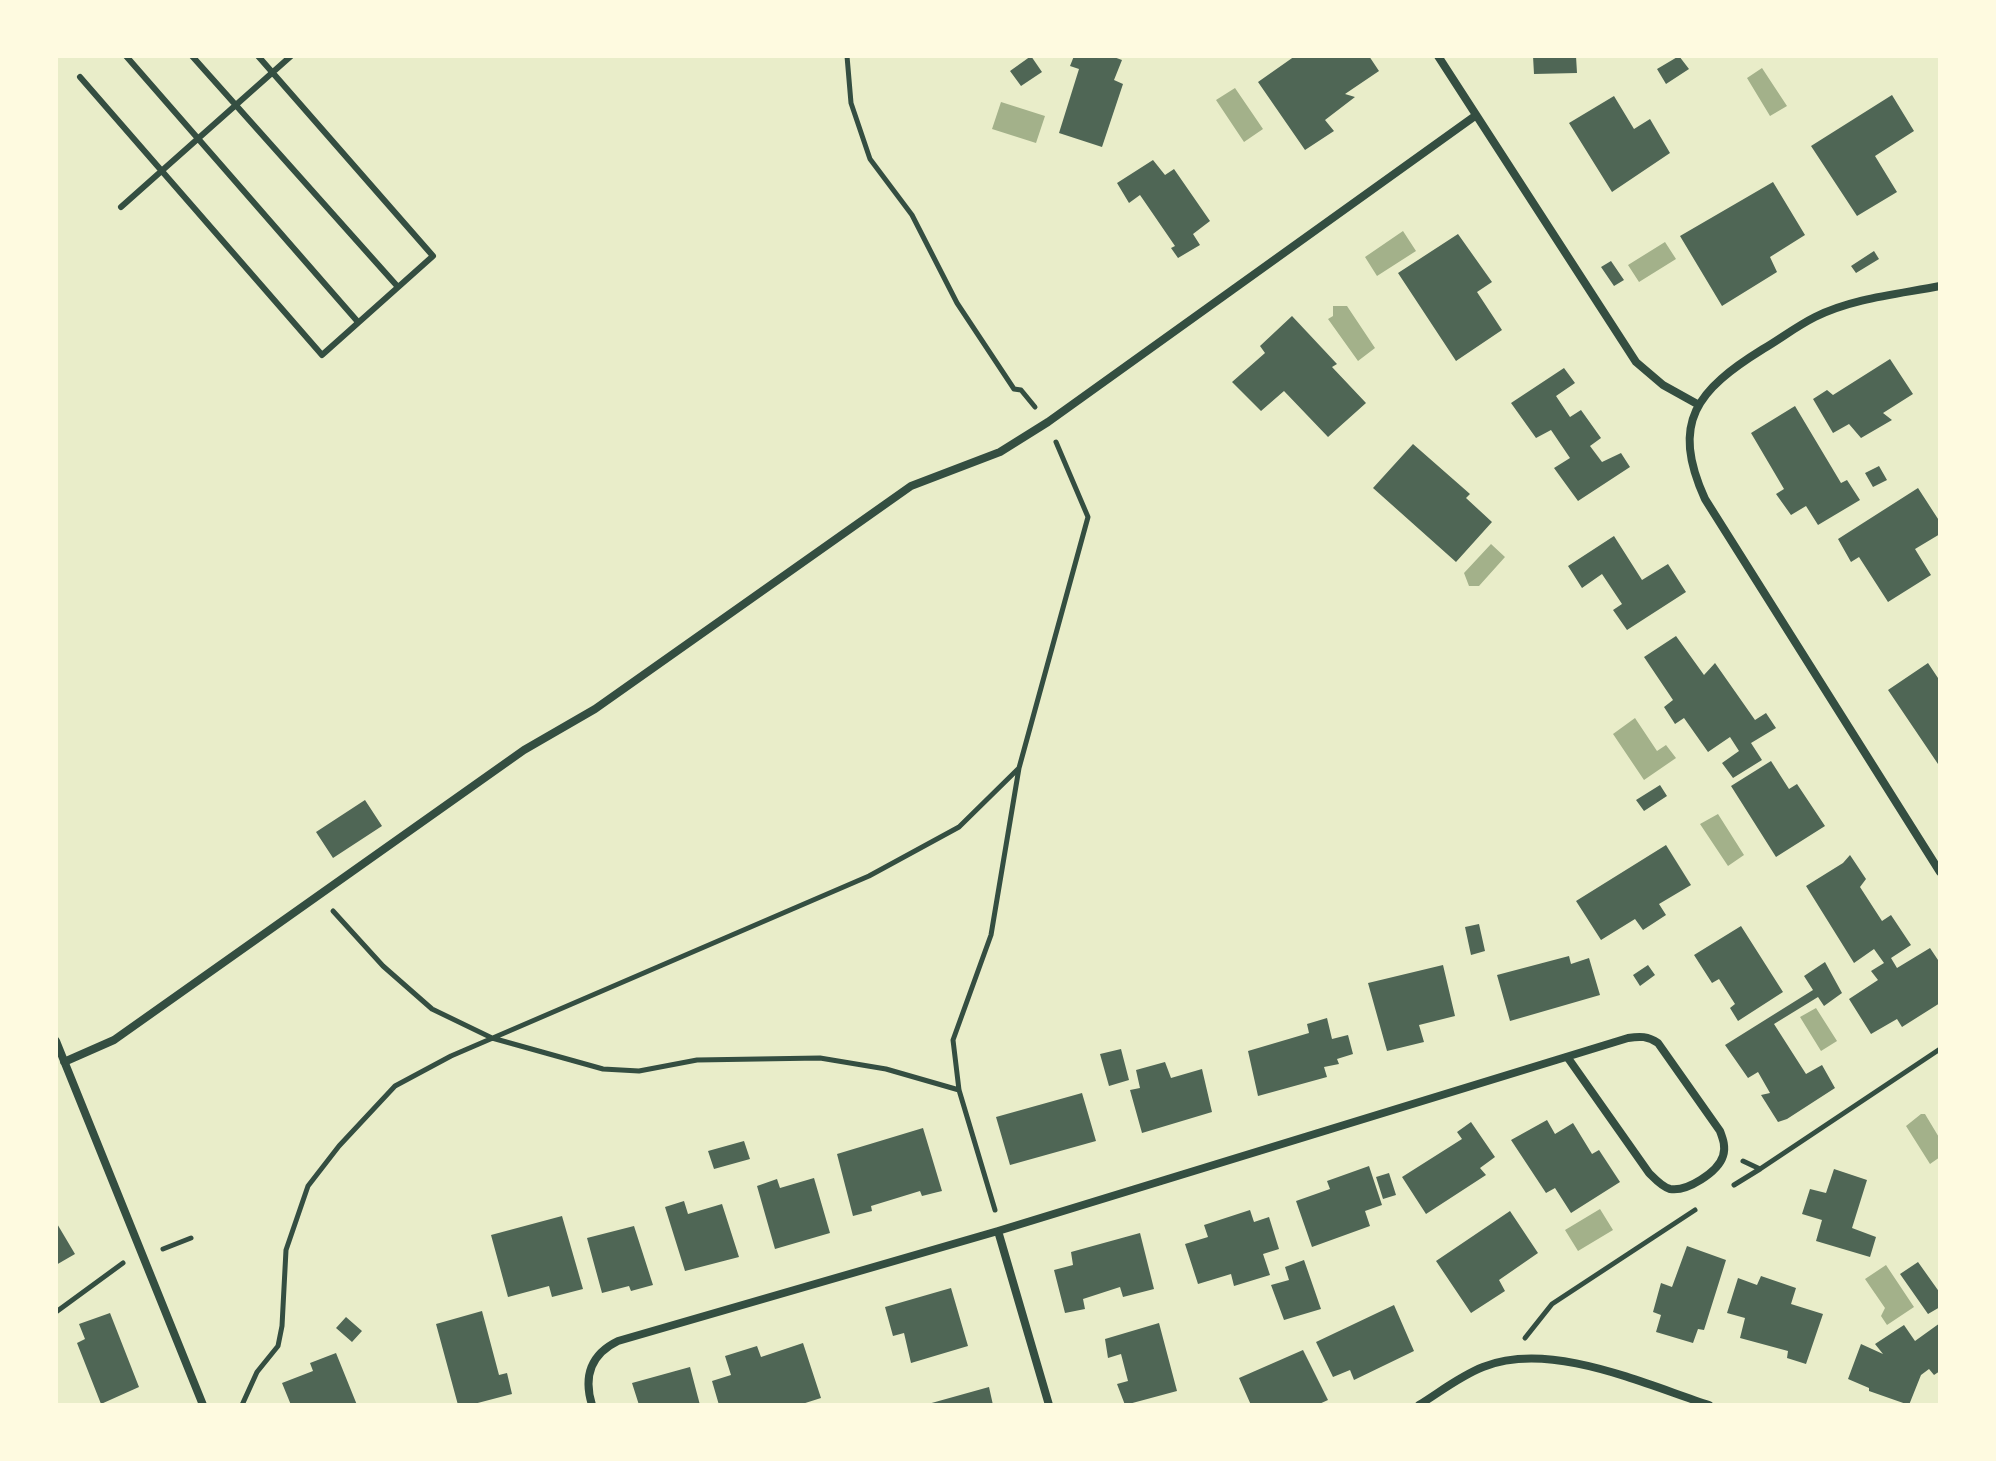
<!DOCTYPE html>
<html>
<head>
<meta charset="utf-8">
<style>
	body { margin:0 }
	#map { position:relative; width:1996px; height:1461px; overflow:hidden; background:#e9edc9; font-family:"Varela Round",sans-serif }
	canvas { display:block }
	.frame { position:absolute; inset:0; border:58px solid #fefae0; pointer-events:none }
</style>
</head>
<body>
<div id="map">
<canvas width="1996" height="1461"></canvas>
<div class="frame"></div>
</div>
<script>
const ctx = document.querySelector('canvas').getContext('2d');
ctx.lineJoin = 'round';
function fill(path, color) { ctx.fillStyle = color; ctx.fill(path, 'evenodd'); }
function trace(path, color, width, dash) { ctx.strokeStyle = color; ctx.lineWidth = width; ctx.lineCap = dash ? 'butt' : 'round'; ctx.setLineDash(dash || []); ctx.stroke(path); }
fill(new Path2D(`
	M1762,68l25,38 -17,10 -23,-38z
	M1235,88l28,41 -19,13 -28,-42z
	M1001,102l44,14 -9,27 -44,-14z
	M1403,231l13,20 -39,25 -12,-19z
	M1665,242l11,17 -37,23 -11,-17z
	M1333,306h14l28,42 -17,13 -30,-42 5,-3z
	M1491,544l14,13 -26,29h-10l-5,-13z
	M1635,718l22,33 9,-6 10,13 -32,22 -31,-46z
	M1718,814l26,41 -16,11 -28,-42z
	M1816,1008l21,33 -16,10 -21,-34z
	M1921,1114h4l15,25v18l-10,7 -24,-38z
	M1600,1209l13,21 -35,21 -13,-21z
	M1886,1265l28,42 -27,18 -6,-9 4,-8 -20,-29z`), '#a3b18a');
fill(new Path2D(`
	M1031,56l11,16 -21,14 -11,-15z
	M1074,56h37l11,4 -8,20 9,4 -21,63 -43,-14 20,-64 -9,-3z
	M1295,56h74l10,15 -34,23 10,3 -30,23 9,11 -29,19 -47,-68z
	M1533,56h43l1,17 -43,1z
	M1679,56l10,13 -23,15 -9,-15z
	M1892,95l22,36 -39,25 22,36 -40,24 -46,-70z
	M1614,96l20,33 16,-10 20,34 -58,39 -43,-69z
	M1153,160l12,15 9,-6 36,52 -17,13 7,11 -22,13 -7,-10 4,-2 -35,-51 -11,8 -12,-20z
	M1773,182l32,53 -35,22 7,15 -55,34 -42,-70z
	M1458,234l34,48 -15,10 25,38 -46,31 -58,-88z
	M1874,251l5,8 -23,14 -5,-7z
	M1611,261l13,19 -10,6 -13,-19z
	M1292,316l45,48 -5,3 34,36 -38,34 -44,-46 -23,20 -29,-29 33,-29 -5,-7z
	M1890,359l23,35 -30,19 9,7 -31,18 -12,-14 -16,9 -20,-34 14,-9 6,5z
	M1564,368l11,15 -19,13 14,21 11,-7 20,28 -11,8 12,16 19,-9 9,14 -52,34 -24,-33 16,-10 -19,-28 -15,8 -25,-35z
	M1795,406l46,77 6,-3 13,20 -42,25 -12,-19 -15,9 -15,-21 8,-5 -33,-56z
	M1413,444l57,50 -4,4 26,24 -36,40 -83,-74z
	M1879,466l8,14 -14,7 -8,-14z
	M1918,488l22,34v12l-25,15 16,26 -43,27 -29,-45 -8,5 -13,-23z
	M1614,536l28,44 26,-16 18,28 -59,38 -14,-20 9,-6 -20,-30 -20,14 -14,-22z
	M1676,636l28,39 11,-12 40,57 11,-7 10,15 -25,15 11,17 -29,18 -11,-15 17,-12 -9,-14 -22,15 -24,-34 -9,6 -11,-17 9,-7 -29,-43z
	M1928,663l12,18v81l-2,2 -50,-74z
	M1771,761l18,28 8,-5 28,42 -49,31 -45,-71z
	M1660,785l7,11 -23,15 -8,-11z
	M365,800l17,26 -49,32 -17,-26z
	M1666,845l25,40 -32,19 7,11 -23,15 -8,-11 -34,21 -25,-39z
	M1850,855l16,24 -6,8 22,34 9,-6 20,30 -20,13 6,10 33,-20 10,15v40l-38,24 -5,-8 -26,15 -22,-35 29,-19 -7,-9 13,-8 -10,-14 -20,14 -48,-77 37,-23z
	M1479,924l6,27 -14,4 -6,-28z
	M1741,926l42,66 -45,29 -8,-13 5,-4 -16,-25 -7,4 -18,-28z
	M1569,956l2,8 18,-6 11,37 -90,26 -13,-46z
	M1825,962l17,31 -18,13 -6,-9 -44,27 32,50 16,-9 13,23 -48,31 -9,3 -17,-27 9,-2 -12,-21 -10,6 -23,-33 88,-55 -9,-14z
	M1443,965l12,51 -36,9 5,17 -37,9 -19,-68z
	M1648,965l7,10 -15,11 -7,-11z
	M1327,1018l5,21 16,-4 5,19 -16,5 2,5 -15,3 3,10 -69,19 -10,-45 61,-18 -2,-9z
	M1121,1049l8,31 -20,6 -9,-32z
	M1165,1062l6,16 31,-9 10,43 -70,21 -12,-43 10,-2 -4,-18z
	M1082,1093l14,48 -86,24 -14,-48z
	M1547,1120l8,14 18,-11 19,31 7,-4 21,32 -49,31 -16,-25 -9,5 -35,-53z
	M1471,1122l24,35 -15,11 6,7 -60,39 -24,-37 60,-38 -5,-7z
	M923,1128l19,63 -20,5 -2,-5 -49,15 1,5 -19,5 -16,-62z
	M744,1141l6,18 -36,10 -6,-18z
	M1369,1166l13,39 -17,6 5,15 -58,21 -16,-46 34,-12 -3,-8z
	M1834,1169l33,11 -15,48 24,9 -6,20 -54,-16 6,-21 -20,-6 8,-25 16,4z
	M1389,1173l7,22 -13,4 -7,-22z
	M814,1178l16,55 -55,16 -18,-63 20,-7 3,9z
	M684,1201l4,13 34,-10 17,53 -54,14 -20,-64z
	M1250,1210l4,12 15,-5 10,32 -16,5 7,21 -36,11 -3,-12 -33,10 -13,-40 23,-7 -4,-12z
	M1510,1211l28,42 -39,27 6,11 -34,22 -35,-52z
	M562,1216l21,73 -31,8 -3,-11 -41,11 -17,-62z
	M56,1222l19,32 -19,11z
	M634,1226l19,59 -22,6 -2,-5 -27,7 -15,-55z
	M1140,1233l14,56 -31,8 -3,-10 -37,12 2,10 -20,4 -11,-43 19,-5 -2,-13z
	M1687,1246l39,14 -22,70 -6,-1 -5,14 -37,-11 5,-17 -8,-3 8,-29 11,4z
	M1304,1260l17,49 -37,11 -13,-35 18,-5 -4,-13z
	M1918,1262l22,31v14l-12,7 -28,-40z
	M1761,1276l35,12 -5,16 32,10 -17,50 -19,-6 1,-7 -48,-13 5,-20 -18,-5 11,-35 19,7z
	M951,1288l17,58 -57,17 -7,-30 -11,3 -8,-29z
	M1394,1305l20,46 -60,29 -4,-10 -17,7 -17,-35z
	M482,1311l17,64 8,-2 5,21 -42,11h-12l-22,-81z
	M110,1313l29,74 -38,17 -24,-61 8,-4 -6,-15z
	M346,1317l16,14 -10,11 -16,-14z
	M1159,1323l18,68 -52,14 -8,-21 11,-3 -7,-27 -13,4 -3,-19z
	M1940,1323v48l-6,4 -5,-6 -8,6 -12,30 -40,-14v-3l-21,-9 13,-35 22,10 -8,-10 29,-19 11,16z
	M803,1343l18,55 -22,7h-80l-7,-24 19,-6 -6,-19 32,-10 4,11z
	M1303,1350l25,50 -11,5h-66l-12,-27z
	M336,1353l21,52h-66l-9,-22 31,-12 -3,-8z
	M690,1367l10,38h-61l-7,-22z
	M989,1387l4,18h-65v-1z`), '#4f6655');
trace(new Path2D(`
	M847,56l4,47 19,56 42,56 45,88 57,86 7,1 14,17
	M333,911l50,55 49,43 60,29 111,31 36,2 58,-11 123,-2 66,11 73,21
	M1743,1161l17,8 180,-120
	M1734,1185l26,-16
	M995,1210l-36,-120 -6,-50 38,-105 28,-167 69,-251 -32,-75
	M163,1249l28,-11
	M56,1312l67,-49
	M1525,1338l27,-34 143,-94
	M242,1405l15,-33 21,-26 4,-20 4,-76 22,-64 31,-40 56,-60 56,-30 418,-180 90,-49 59,-58`), '#344e41', 5);
trace(new Path2D(`
	M126,56l232,266
	M192,56l206,231
	M80,77l242,278 111,-99 -175,-200
	M121,207l170,-151`), '#344e41', 6);
trace(new Path2D(`
	M1438,56l198,306 27,23 36,20
	M1940,286c-41,8 -87,12 -125,31 -18,9 -35,22 -52,32 -66,41 -93,73 -58,150l235,373
	M56,1041l147,364
	M64,1062l50,-22 410,-290 71,-41 316,-223 89,-34 48,-30 427,-306
	M998,1231l51,174
	M592,1405c-9,-29 -1,-51 26,-64l380,-110 630,-193c12,-2 20,-2 30,5l62,88c3,8 6,16 3,25 -5,16 -36,36 -53,33 -8,-2 -15,-10 -21,-16l-81,-115
	M1419,1405c21,-13 41,-29 64,-38 67,-27 161,17 226,38`), '#344e41', 8);
</script>
</body>
</html>
